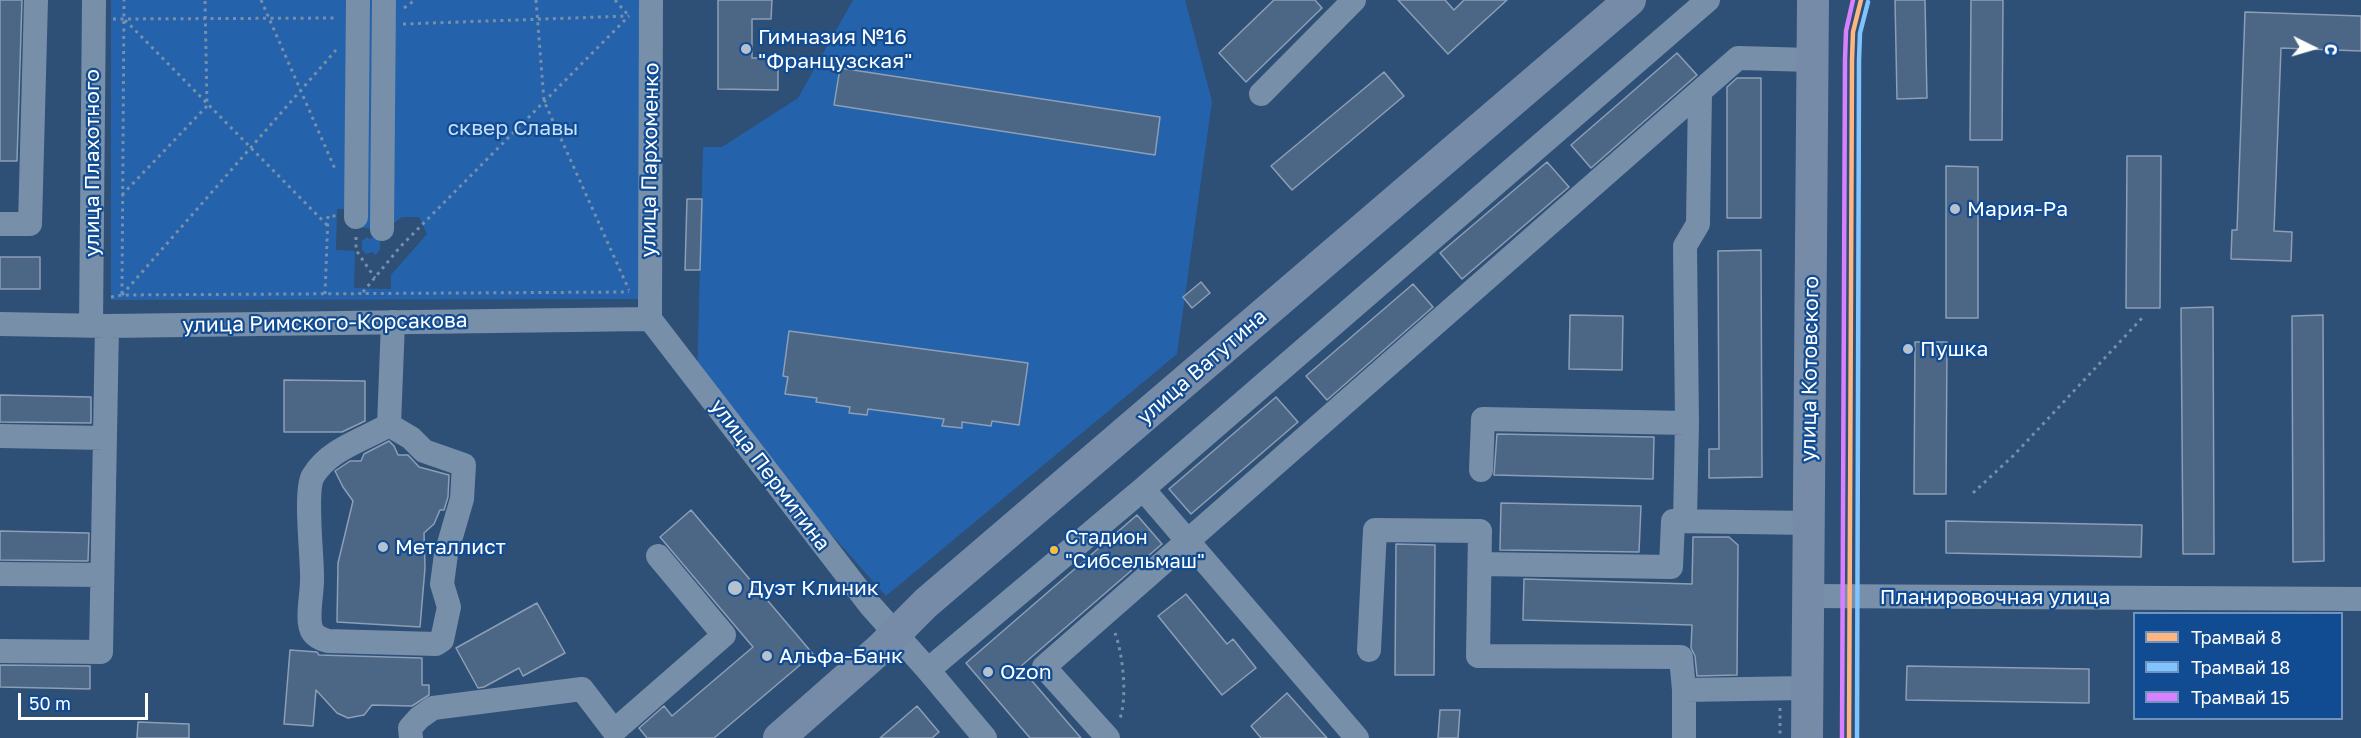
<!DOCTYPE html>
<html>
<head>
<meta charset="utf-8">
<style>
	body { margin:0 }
	#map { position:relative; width:2361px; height:738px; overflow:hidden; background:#2e4f76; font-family:"Golos Text",sans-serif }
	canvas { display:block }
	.legend { position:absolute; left:2133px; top:612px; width:210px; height:108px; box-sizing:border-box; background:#114c93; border:2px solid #7094be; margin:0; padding:8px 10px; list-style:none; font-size:18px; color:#fff }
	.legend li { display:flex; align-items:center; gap:12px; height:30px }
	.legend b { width:30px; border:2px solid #7094be }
	.north { position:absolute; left:2283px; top:18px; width:60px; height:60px; -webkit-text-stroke:4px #114c93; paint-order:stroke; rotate:95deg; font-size:16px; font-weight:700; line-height:24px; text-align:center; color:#fff }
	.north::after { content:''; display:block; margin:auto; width:21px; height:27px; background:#fff; clip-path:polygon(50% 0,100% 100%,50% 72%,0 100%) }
	.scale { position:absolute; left:18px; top:693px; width:130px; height:27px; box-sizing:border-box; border:3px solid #fff; border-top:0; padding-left:8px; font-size:18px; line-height:21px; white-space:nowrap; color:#fff; -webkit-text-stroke:4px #114c93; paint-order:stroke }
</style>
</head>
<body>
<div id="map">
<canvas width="2361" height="738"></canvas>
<ul class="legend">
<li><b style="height:8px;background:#ffb580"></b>Трамвай 8</li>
<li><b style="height:8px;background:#80c4ff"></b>Трамвай 18</li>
<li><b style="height:8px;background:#d880ff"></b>Трамвай 15</li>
</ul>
<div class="north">С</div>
<div class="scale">50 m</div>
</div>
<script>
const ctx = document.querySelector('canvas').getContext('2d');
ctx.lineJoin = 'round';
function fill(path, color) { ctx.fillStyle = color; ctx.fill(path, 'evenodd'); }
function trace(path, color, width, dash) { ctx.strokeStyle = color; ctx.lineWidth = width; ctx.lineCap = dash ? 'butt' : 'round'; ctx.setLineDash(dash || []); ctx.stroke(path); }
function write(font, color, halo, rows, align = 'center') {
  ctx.font = font + ' "Golos Text",sans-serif'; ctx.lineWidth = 4.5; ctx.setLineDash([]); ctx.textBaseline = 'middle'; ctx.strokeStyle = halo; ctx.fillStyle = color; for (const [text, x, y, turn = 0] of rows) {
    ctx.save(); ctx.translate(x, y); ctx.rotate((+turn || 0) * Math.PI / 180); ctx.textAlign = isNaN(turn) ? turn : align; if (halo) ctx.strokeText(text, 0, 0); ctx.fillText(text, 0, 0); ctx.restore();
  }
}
fill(new Path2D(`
	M111,0h532l-3,299 -529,1zM337,209h25v19l23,1 17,-12h17l8,17 -36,41v14l-37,-1 1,-37 -19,-1z
	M853,0h332l27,101 -35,253 -291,242 -189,-213 6,-236h19l76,-49z
	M367,237l2,2 7,-2 4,5v8l-5,5 -2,-3 -7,2 -4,-4v-9z`), '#2463ab');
const building = new Path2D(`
	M0,0h22l-5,161h-17z
	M718,0h54l-1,19h-19v39h26v32l-60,-1z
	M1274,0h41l7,8 -76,74 -27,-29z
	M1398,0h47l9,10 10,-10h43l-59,54z
	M1895,0h30l2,98 -30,1z
	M1971,0h32l-1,140h-32z
	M2245,12l116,4v35l-80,-3 -7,183 18,1 -1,29 -60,-2 1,-29h5z
	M1677,53l20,22 -106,93 -20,-23z
	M840,68l320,49 -5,38 -321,-50z
	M1384,72l20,24 -112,94 -21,-24z
	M1737,78h24v140h-34v-131z
	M2127,156h34l-1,152h-34z
	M1547,162l22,25 -107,92 -22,-26z
	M1946,166l32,1v151h-32z
	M687,199h15l-2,71h-15z
	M1761,250l1,227 -53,1v-29h10l-1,-198z
	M0,257h40v32h-40z
	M1201,282l9,11 -18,15 -9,-11z
	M1413,284l20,23 -106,93 -21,-24z
	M2213,307l1,247h-31l-2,-246z
	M1570,315l53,1 -1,54 -53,-1z
	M2323,315l1,246 -31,1 -1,-246z
	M789,331l239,32 -9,62 -27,-4 -1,5 -29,-4v6l-20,-2 2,-7 -76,-10 -1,6 -18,-2 1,-6 -34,-5 1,-4 -32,-4 3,-17 -5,-1z
	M1915,342h32l-1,152h-32z
	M284,380l81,1v40l-23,11h-58z
	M0,395l91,2v26l-91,-1z
	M1276,397l22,25 -107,92 -22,-25z
	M1497,434l157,3 -1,42 -159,-4z
	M389,441l5,5 4,9h10l11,12 30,8 -1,22 -4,13h-4l-6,14 -10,9 1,35 -5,59 -83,-5 1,-59 15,-62 -10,-14 -8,-16 15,-10h11l3,-7z
	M1501,503l140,3 -2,46 -139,-2z
	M691,510l122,144 -99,84h-67l-8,-10 25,-22 8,10 81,-69 -93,-110z
	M1137,515l25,29 -142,123 61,71h-51l-64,-75z
	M1946,521l196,4 -1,32 -195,-4z
	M0,531l89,2 -1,28 -88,-1z
	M1693,537h36l9,8 -1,130 -40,1 -2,-20 -4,-8 1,-23 -169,-5 1,-41 168,5z
	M1396,544l39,1 -1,130h-39z
	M1186,594l41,50 6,-5 23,29 -34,27 -64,-79z
	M537,603l28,50 -42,23 -4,-8 -35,19 -6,1 -22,-40z
	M290,650l27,2 2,3 103,3v27h7v10l-17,11 -40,-1 -8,10 -16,3 -11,-5 -21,-23 -3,36 -29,-2z
	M0,665l90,1v23l-90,-2z
	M1907,666l182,3v34l-183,-3z
	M1287,693l40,45h-66l-10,-12z
	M917,706l22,26 -7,6h-52z
	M1440,710h20l-2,28h-20z
	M138,722l51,2v14h-52z`);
fill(building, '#4c6685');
trace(building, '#8c9fb6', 1.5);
trace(new Path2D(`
	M261,0l74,169
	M536,0l8,101 85,189
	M615,0l14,16
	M404,8l11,-8
	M113,19l224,-1
	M125,20l203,206
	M403,24l226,-8
	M122,195l85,-89 -2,-106
	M356,237v13l19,28
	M363,292l37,-45 229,-231
	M122,294l2,-294
	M325,294l3,-78h8
	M122,295l214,-245
	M111,297l11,-2 507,-3
	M1973,493l41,-38 130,-139
	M1115,633c8,21 13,67 4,88
	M1780,708v30`), '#778fa9', 3, [3, 4.5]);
trace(new Path2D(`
	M1261,94l93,-94
	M356,217l2,-217
	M0,224h30l6,-224
	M382,229l2,-229
	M650,319l220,286 58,65 57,68
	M650,319l1,-319
	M0,324l107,2 543,-7
	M91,325l3,-325
	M1687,423l-2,-177 13,-22 2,-132
	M389,425l22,13 13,13 40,14 -2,34 -16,55 -4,30 7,23 -7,33 -6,4 -108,-3c-7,-2 -15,-5 -17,-13 -4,-11 1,-35 1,-47 1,-21 -8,-89 1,-105 16,-27 50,-36 76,-51l4,-103
	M0,436l105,2
	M1481,470l2,-51 204,4 -2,98
	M1143,489l214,249
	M1480,564l191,3 2,-46 136,2
	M0,574l102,1
	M1808,596l553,3
	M1369,650l6,-120 105,1 -2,125 203,1 3,33 123,-2
	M0,651l101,1 6,-326
	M928,670l215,-181 565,-489
	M1684,690v48
	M411,738l-1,-10 9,-10 14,-10 149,-19 32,42 110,-96 -66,-79
	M1108,738l-64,-71 694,-609 75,2`), '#778fa9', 24);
trace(new Path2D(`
	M779,738l101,-89 46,-46 704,-603
	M1807,738l6,-738`), '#758ba7', 32);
trace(new Path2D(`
	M1849,738l3,-678 1,-28 8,-32`), '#ffb580', 4.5);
trace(new Path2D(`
	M1857,738l2,-678 1,-27 8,-31`), '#80c4ff', 4.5);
trace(new Path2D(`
	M1842,738l3,-678 1,-29 7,-31`), '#d880ff', 4.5);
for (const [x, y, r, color] of [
	[746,49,6,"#b6c1cf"],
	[1955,209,6,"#b6c1cf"],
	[1908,349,6,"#b6c1cf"],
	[383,547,6,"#b6c1cf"],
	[1054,550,5,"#fbbe40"],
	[735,588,8,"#b6c1cf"],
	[767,656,6,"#b6c1cf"],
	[988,672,6,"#b6c1cf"]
]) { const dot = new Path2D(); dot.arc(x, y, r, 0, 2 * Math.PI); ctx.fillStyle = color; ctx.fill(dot); trace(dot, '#114c93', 2); }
write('20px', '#fff', '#114c93', [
	["Стадион",1065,538],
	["\"Сибсельмаш\"",1065,562]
], 'left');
write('21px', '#fff', '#114c93', [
	["Гимназия №16",758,37],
	["\"Французская\"",758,61],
	["Мария-Ра",1967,209],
	["Пушка",1920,349],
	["Металлист",395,547],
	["Дуэт Клиник",748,588],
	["Альфа-Банк",779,656],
	["Ozon",1000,672]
], 'left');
write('21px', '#c6e0fd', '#114c93', [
	["сквер Славы",513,128]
]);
write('21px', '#fff', '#114c93', [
	["улица Пархоменко",650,160,-89],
	["улица Плахотного",92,163,-90],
	["улица Римского-Корсакова",325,323,-1],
	["улица Ватутина",1202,367,-41],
	["улица Котовского",1810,369,-89],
	["улица Пермитина",770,475,53],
	["Планировочная улица",1995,597]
]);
</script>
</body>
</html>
